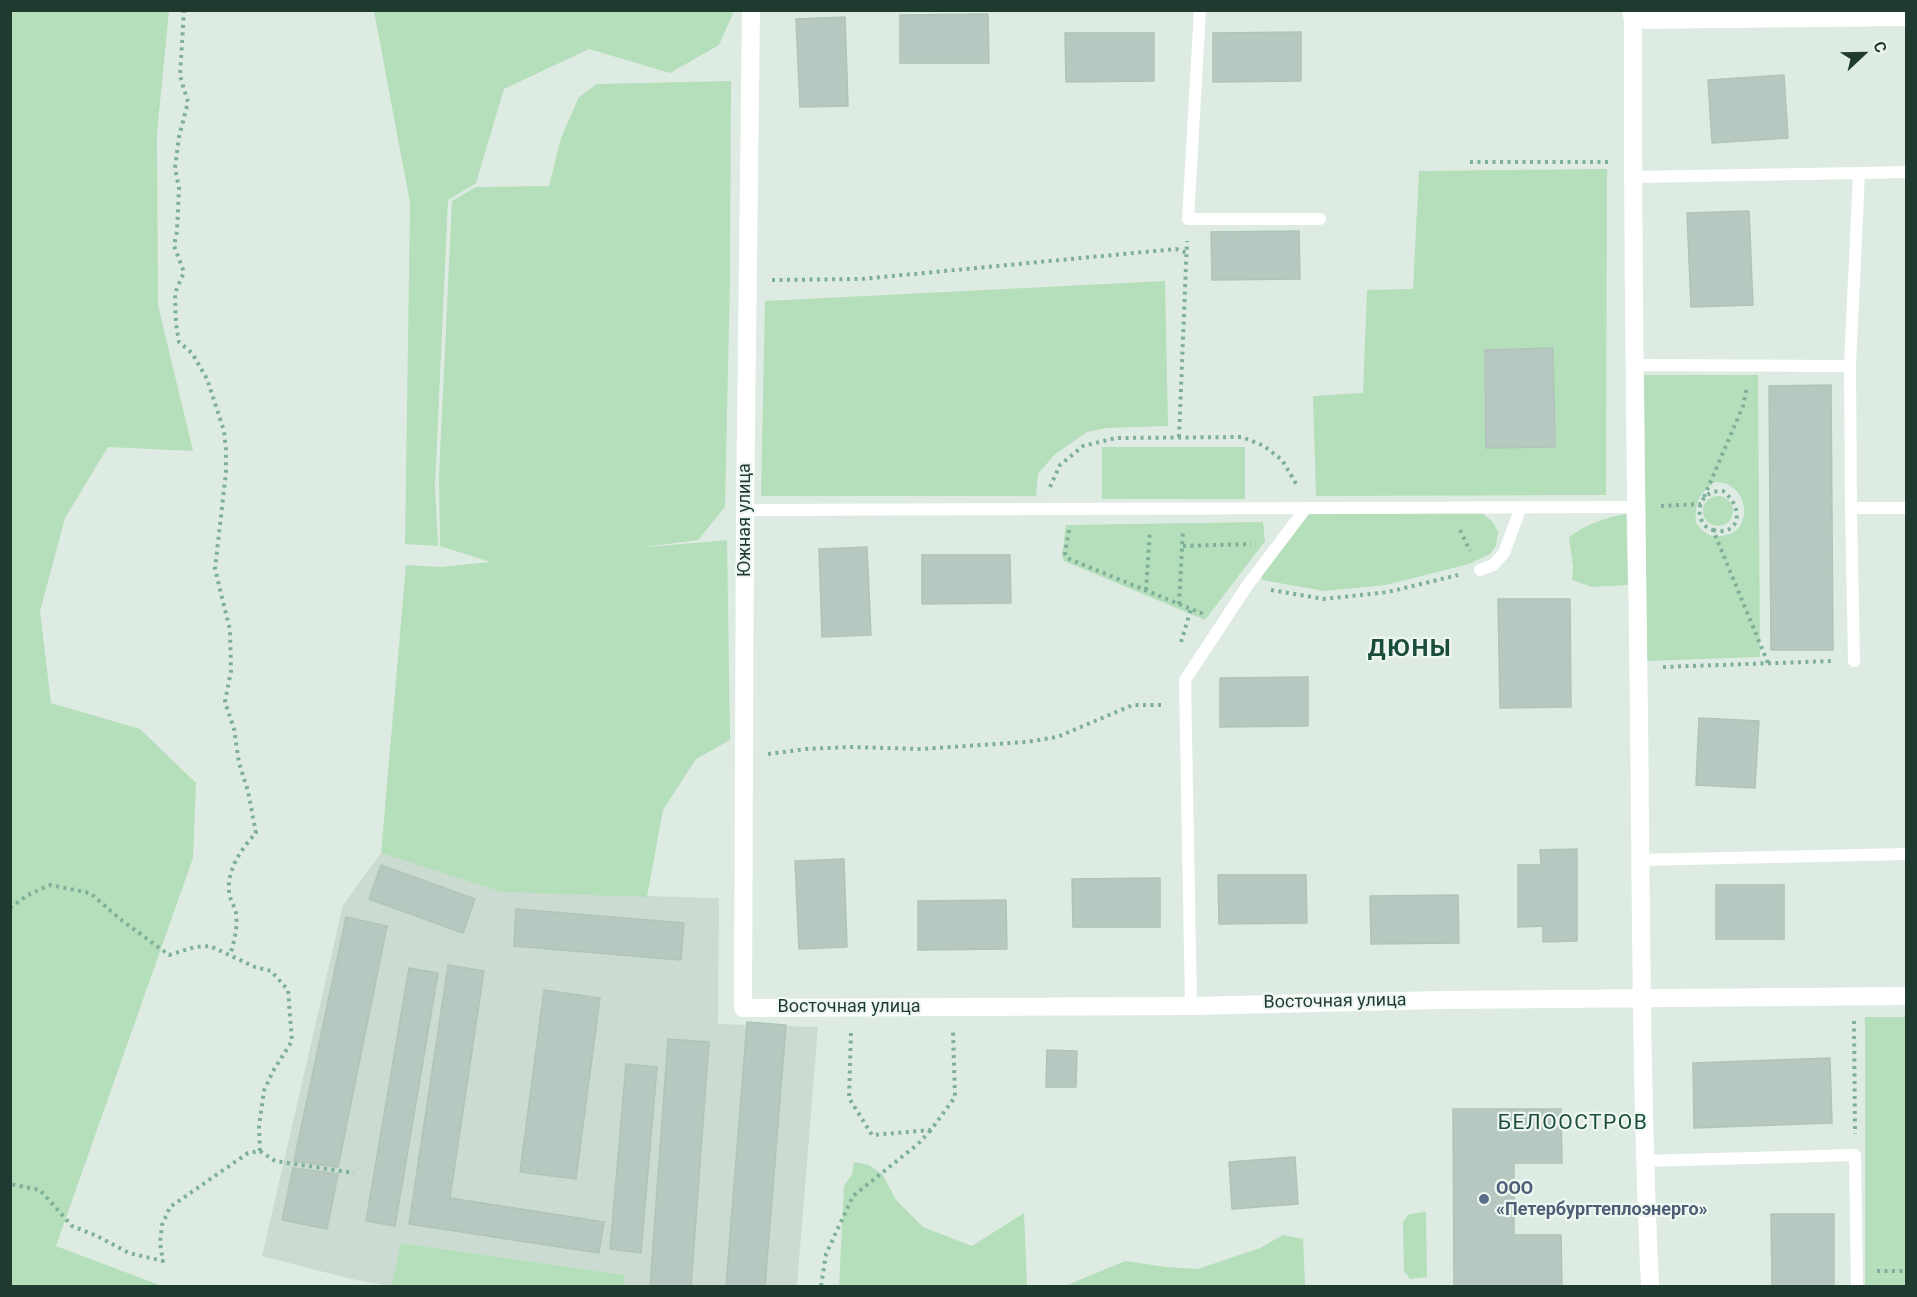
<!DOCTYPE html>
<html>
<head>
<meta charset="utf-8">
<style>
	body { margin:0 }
	#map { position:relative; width:1917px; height:1297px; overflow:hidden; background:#deebe3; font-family:Roboto,sans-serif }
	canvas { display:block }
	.frame { position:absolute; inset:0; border:12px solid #1f3b30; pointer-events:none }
	.north { position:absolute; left:1833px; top:24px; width:60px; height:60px; -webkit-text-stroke:4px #eff7f2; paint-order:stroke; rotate:68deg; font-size:16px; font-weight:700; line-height:24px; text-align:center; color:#1f3b30 }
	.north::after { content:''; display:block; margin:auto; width:21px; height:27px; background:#1f3b30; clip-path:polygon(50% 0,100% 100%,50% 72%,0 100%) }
</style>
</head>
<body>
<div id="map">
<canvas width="1917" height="1297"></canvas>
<div class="frame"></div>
<div class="north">С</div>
</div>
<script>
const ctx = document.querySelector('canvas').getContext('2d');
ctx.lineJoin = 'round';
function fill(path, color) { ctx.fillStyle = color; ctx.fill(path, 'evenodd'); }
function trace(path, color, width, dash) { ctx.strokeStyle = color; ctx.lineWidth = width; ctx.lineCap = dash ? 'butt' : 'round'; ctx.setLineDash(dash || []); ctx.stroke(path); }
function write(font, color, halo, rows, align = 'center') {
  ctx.font = font + ' Roboto,sans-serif'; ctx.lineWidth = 4.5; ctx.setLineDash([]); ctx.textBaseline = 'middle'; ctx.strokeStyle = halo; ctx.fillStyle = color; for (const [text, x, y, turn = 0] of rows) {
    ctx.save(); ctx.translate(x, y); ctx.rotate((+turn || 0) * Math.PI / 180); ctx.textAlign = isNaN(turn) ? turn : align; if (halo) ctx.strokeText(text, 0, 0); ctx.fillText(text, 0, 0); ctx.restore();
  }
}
fill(new Path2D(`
	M381,853l120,39 218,6 -1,126 100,3 -21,259h-173l1,-11 -224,-32 -10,43h-3l-41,-8 -85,-22 81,-351z`), '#ccdbd2');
fill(new Path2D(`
	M10,11h159l-12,122 1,172 35,146 -85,-4 -43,71 -25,93 11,92 89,26 56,54 -3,75 -137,388 106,40h-151z
	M374,11h360l-15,34 -49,28 -81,-24 -85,40 -28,94 -28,17 -13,286 3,60 -33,-2 5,-341z
	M731,81l-1,197 -5,229 -27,33 -61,8 90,-8 3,200 -34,19 -33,51 -16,87 -146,-5 -120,-39 25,-288 34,2 50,-5 -50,-16 -1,-70 13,-275 24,-14 73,-1 12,-48 18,-41 18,-13z
	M1607,169l-1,326 -290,1 -3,-100 50,-3 4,-103 46,-1 6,-118z
	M1165,281l3,145 -61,2 -20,4 -33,23 -16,19 -2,22h-275l4,-195z
	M1644,375h114l2,282 -113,4zM1715,482c35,-1 41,53 5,54 -5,1 -10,0 -14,-3 -4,-2 -7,-7 -10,-10 -1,-20 2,-29 19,-41z
	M1102,447h143v52h-143z
	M1703 511a15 15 0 1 1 30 0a15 15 0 1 1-30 0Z
	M1477,512l7,3 9,7 5,10 -2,14 -6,8 -21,10 -83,21 -62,6 -62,-11 -1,-5 48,-61z
	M1626,514l2,71 -36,2 -20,-7 1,-13 -4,-30c18,-13 35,-19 57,-23z
	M1263,522l2,19 -60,79 -141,-59 -2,-5 4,-31z
	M1865,1017h41v269h-41z
	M854,1162l15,3 14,10 13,25 27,27 49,19 52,-33 3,73h-188l5,-100 8,-12z
	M1426,1212l1,65 -17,2 -6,-8 -1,-49 6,-8z
	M1283,1235l20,4 2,47h-240l60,-25 41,6 32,2 62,-21z
	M401,1243l224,32 -1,11h-233z`), '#b5debb');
const building = new Path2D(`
	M988,14l1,49h-89v-48z
	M845,17l3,89 -48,1 -4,-88z
	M1301,32v49l-88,1v-49z
	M1065,33h89v48l-88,1z
	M1784,75l4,63 -76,5 -4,-63z
	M1749,211l4,94 -62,2 -4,-94z
	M1299,231l1,48 -88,1 -1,-48z
	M1553,348l2,99 -69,1 -1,-98z
	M1831,385l2,265h-62l-2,-264z
	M867,547l4,88 -49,2 -3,-88z
	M922,555h88l1,48 -89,1z
	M1498,599h72l1,108 -71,1z
	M1308,677v49l-88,1v-49z
	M1699,718l60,3 -4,67 -59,-3z
	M1577,849v92l-34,1v-16l-25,1v-62h23l-1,-15z
	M844,859l3,88 -48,2 -4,-88z
	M381,865l94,34 -12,34 -94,-34z
	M1218,875h88l1,48 -88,1z
	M1160,878v49h-87l-1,-48z
	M1716,885h68v54h-68z
	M1458,895l1,48 -88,1 -1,-48z
	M1006,900l1,49 -89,1v-49z
	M516,909l168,14 -3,37 -167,-14z
	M346,917l41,9 -49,241 -44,-6z
	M448,965l36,6 -34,227 154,24 -5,31 -190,-29z
	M409,968l29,5 -43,253 -29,-5z
	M544,990l56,8 -24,181 -56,-7z
	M747,1022l39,3 -21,261h-39z
	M668,1039l41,3 -18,244h-41z
	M1047,1050l30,1 -1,36h-30z
	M1830,1058l2,65 -138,5 -1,-65z
	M626,1064l31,3 -16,186 -31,-4z
	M1453,1109h108l1,54h-48v72h47l1,51h-108z
	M1295,1157l3,47 -66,5 -3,-47z
	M293,1168l45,6 -11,55 -45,-9z
	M1771,1214h63v72h-62z`);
fill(building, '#b6c8bf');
trace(building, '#b0c4b9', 1.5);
trace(new Path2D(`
	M184,10l-4,66 8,26 -9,35 -4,31 4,20 -2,43 -3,15 10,26 -9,21 1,31 3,18 13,11 15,26 17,52 2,19v22l-11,97 15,61 1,41 -6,31 9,27 5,34 9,28 8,42c-14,15 -29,36 -27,58 0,8 6,15 7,22 2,15 -2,29 -6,42
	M1470,162h138
	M772,280l89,-1 315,-30 11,4
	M1179,437l8,-196
	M1050,487l10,-22 23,-19 33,-8 126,-1 22,9 18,14 16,27
	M1704,497l39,-91 4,-19
	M1661,506l40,-2
	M1069,530l-4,23 2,5 134,55 1,-2
	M1460,530l10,21
	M1713,530c27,7 32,-22 10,-39 -3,0 -7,0 -10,1 -18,6 -18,33 0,38l55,133
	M1183,546l68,-2
	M1146,590l4,-60
	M1271,590l53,9 64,-7 70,-17
	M1179,604l4,-74
	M1181,642l10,-33
	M1663,667l170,-6
	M768,754l38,-5 45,-2 70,2 106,-7 30,-5 76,-32h31
	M10,908l18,-13 22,-10 40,8 30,26 49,36 26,-8 15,-1 45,21 16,4 17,19 4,51 -19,30 -9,20 -5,35 1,25 -12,2 -78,54 -8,18 -2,18 3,18 -34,-8 -32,-17 -25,-10 -32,-36 -30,-6
	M1854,1021l1,113
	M851,1033l-2,65 23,37 59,-5 24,-33 -2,-66
	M260,1151l15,10 79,12
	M1877,1271h29
	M821,1286l5,-32 27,-58 65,-52 13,-14`), '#7db099', 4, [3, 4.5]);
trace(new Path2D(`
	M1200,10l-12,209h132
	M1633,177l226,-4
	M1634,365l216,1 1,142h55
	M1850,366l9,-193 47,-1
	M1851,508l3,153
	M745,510l892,-3
	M1480,570l13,-5 11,-12 17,-46
	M1640,860l266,-6
	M1191,1006l-6,-326 62,-94 59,-78
	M1644,1161l211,-6 2,131`), '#fff', 12);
trace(new Path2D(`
	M751,10l-6,500 -2,498 448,-2 249,-6 466,-4
	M1631,10l2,10 273,-3
	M1633,20c-1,232 3,463 6,694 2,191 2,382 11,572`), '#fff', 18);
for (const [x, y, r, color] of [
	[1484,1199,6,"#5c6f8a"]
]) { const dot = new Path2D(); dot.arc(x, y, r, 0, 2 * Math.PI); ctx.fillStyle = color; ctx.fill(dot); trace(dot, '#eff7f2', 2); }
write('18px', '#1f3b30', '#eff7f2', [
	["Южная улица",745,520,-90],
	["Восточная улица",1335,1002,-1],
	["Восточная улица",849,1007]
]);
write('bold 18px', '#4e5e75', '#eff7f2', [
	["ООО",1496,1189],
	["«Петербургтеплоэнерго»",1496,1210]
], 'left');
ctx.letterSpacing = '1.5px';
write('21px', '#1a4e3a', '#eff7f2', [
	["БЕЛООСТРОВ",1573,1124]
]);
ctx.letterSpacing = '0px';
ctx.letterSpacing = '1.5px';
write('bold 24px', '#1a4e3a', '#eff7f2', [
	["ДЮНЫ",1410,650]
]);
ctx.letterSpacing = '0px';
</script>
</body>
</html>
